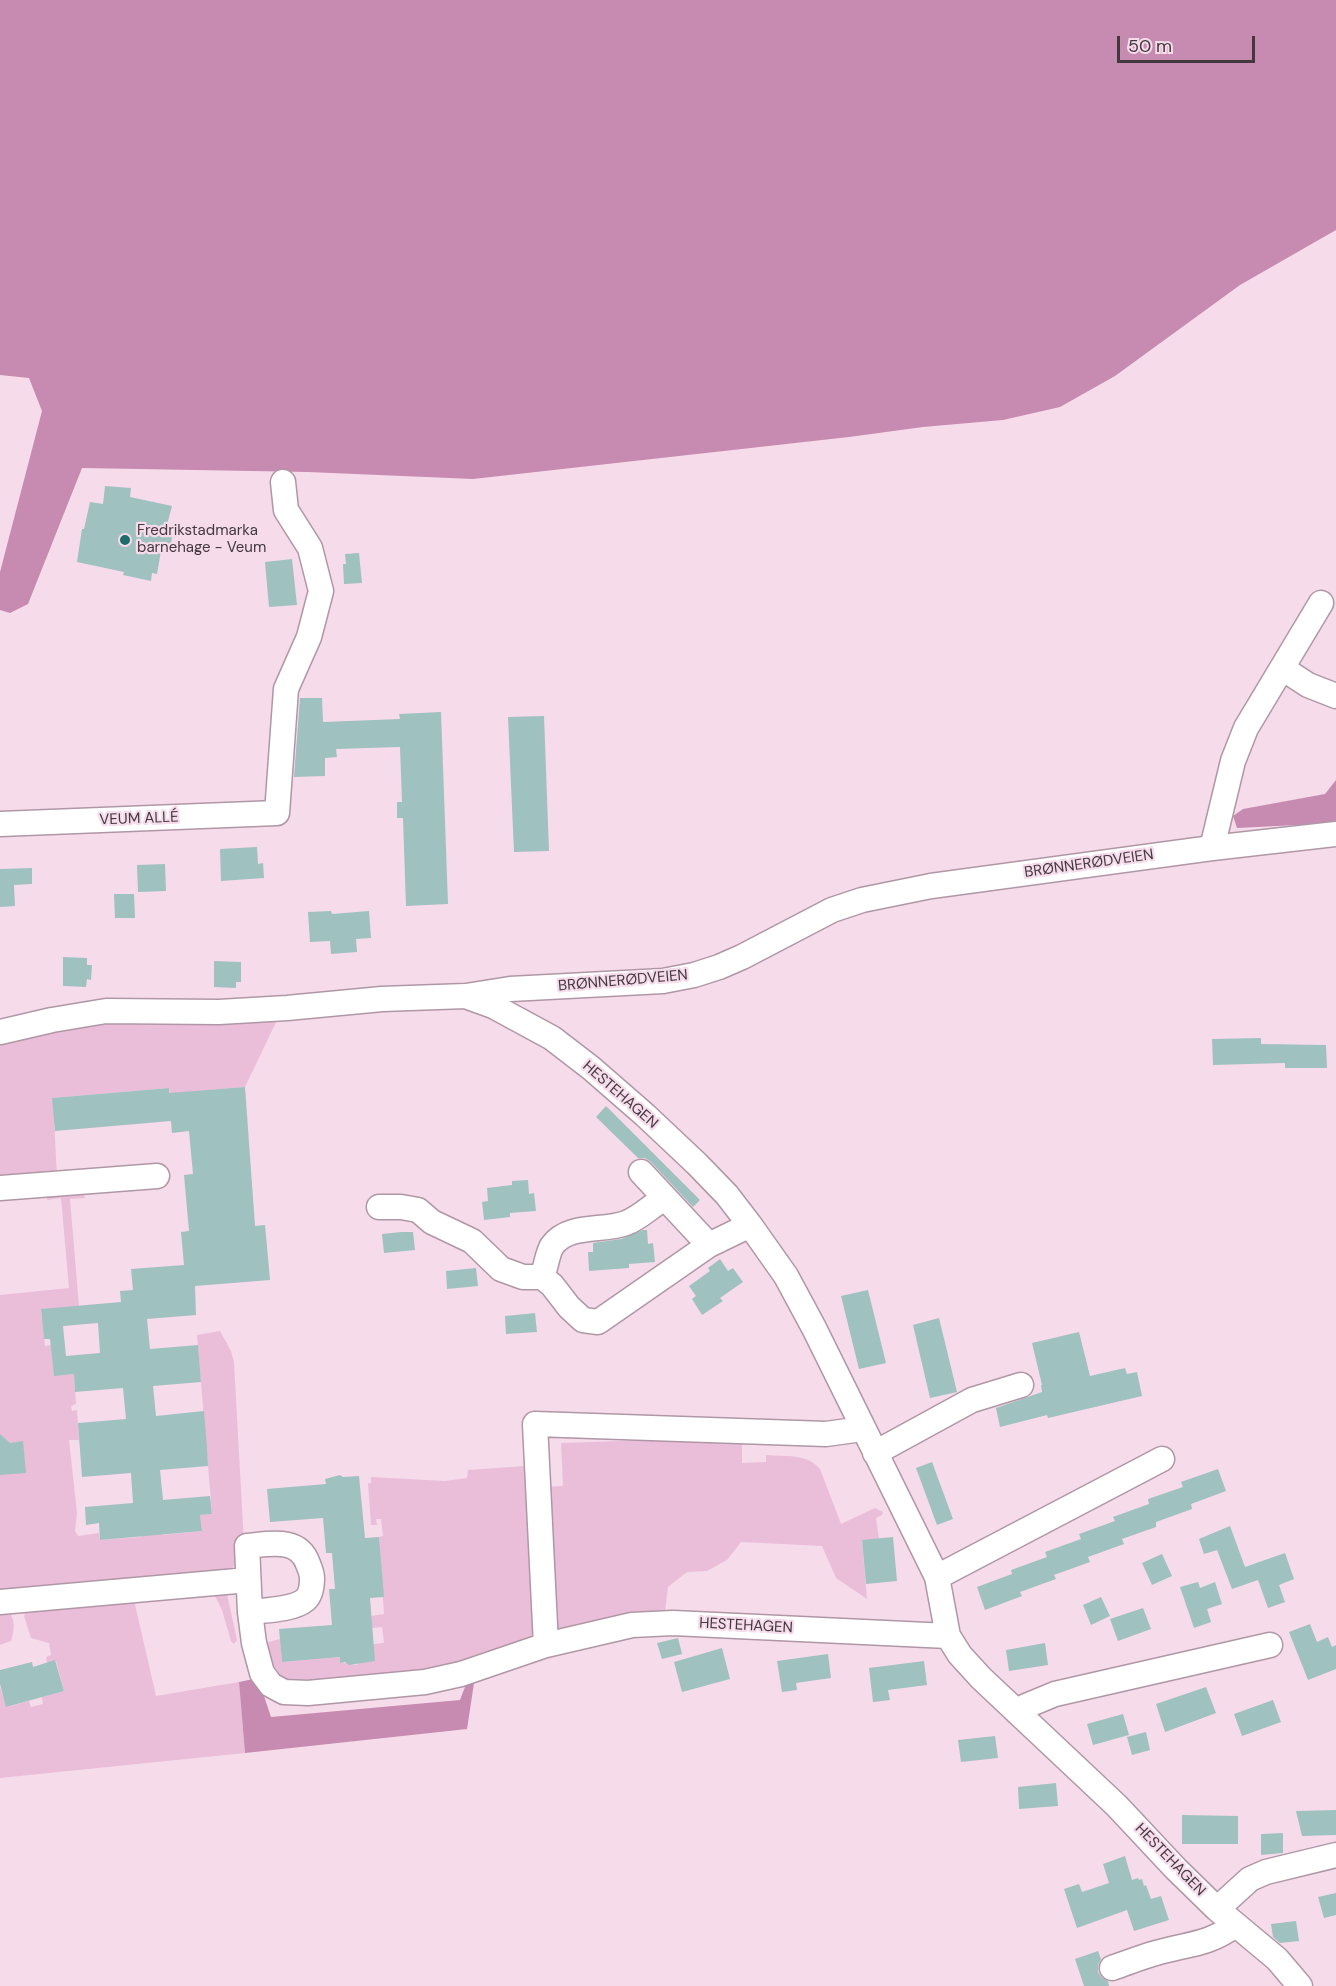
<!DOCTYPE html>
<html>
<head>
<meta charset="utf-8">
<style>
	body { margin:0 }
	#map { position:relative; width:1336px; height:1986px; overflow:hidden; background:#f6dbeb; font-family:"DM Sans",sans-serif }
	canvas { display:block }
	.scale { position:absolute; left:1117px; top:36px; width:138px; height:27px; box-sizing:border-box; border:3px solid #43383e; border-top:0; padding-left:8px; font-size:18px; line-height:21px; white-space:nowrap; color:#43383e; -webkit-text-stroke:4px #f6dbeb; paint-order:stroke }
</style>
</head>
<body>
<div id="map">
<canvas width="1336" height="1986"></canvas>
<div class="scale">50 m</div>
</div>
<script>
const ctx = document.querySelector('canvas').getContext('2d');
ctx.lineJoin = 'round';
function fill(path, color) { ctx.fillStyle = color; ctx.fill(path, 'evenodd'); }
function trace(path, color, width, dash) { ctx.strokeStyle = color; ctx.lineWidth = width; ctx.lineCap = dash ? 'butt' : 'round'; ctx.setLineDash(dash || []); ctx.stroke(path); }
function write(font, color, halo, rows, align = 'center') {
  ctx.font = font + ' "DM Sans",sans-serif'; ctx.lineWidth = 4.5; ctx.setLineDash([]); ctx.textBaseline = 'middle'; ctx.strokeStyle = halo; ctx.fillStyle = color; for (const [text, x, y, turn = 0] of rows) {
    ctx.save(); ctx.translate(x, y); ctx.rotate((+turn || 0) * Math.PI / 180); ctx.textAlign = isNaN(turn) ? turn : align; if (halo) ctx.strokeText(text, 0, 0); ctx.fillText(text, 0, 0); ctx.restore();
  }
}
fill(new Path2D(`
	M279,1016l-34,71 -59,5 -16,7 -1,-11 -116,10 4,79 -57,5v-143l82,-21z
	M83,1193l2,5 -15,1 9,107 -38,4 4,36 6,-1 3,30 20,-1 2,30 -5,2 1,5 5,-1 2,30h-10l8,73 -2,18 3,5 21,-3 1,7 40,-3 21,-19 1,17 40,-4 -2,-16 12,-1 -15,-179 23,-4 11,20 3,11 10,181 -8,21 -8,7 -228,23v-299l69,-7 -8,-90 -14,2v-6z
	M742,1437v26l24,-1v-7c19,2 41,-2 54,14l21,55 34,-16 8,4 -1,3 -6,3 3,21 -17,2 5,58 -31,-21 -14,-32 -81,-4 -14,18 -20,11 -20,1 -19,15 -4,32 -105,15 -5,-9 -11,-138 20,-1 -2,-43z
	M525,1466l15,169 -81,35 -166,15 -18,-11 -14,-30 19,-5 2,23 58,-5 1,6c5,-1 9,2 16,2l17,-21 10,-1 -2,-16 -10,1 -1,-12 13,-2 -5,-77 4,-1 -2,-17h-5l1,6h-6l-3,-42h3v-6l74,4 22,-3 1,-8z
	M225,1589l2,5 10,46 -3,4 -3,-3 -9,-31 -9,-18z
	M134,1600l22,96 83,-14 6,71 -245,25v-91l7,20 22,-6 2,6 12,-3 -1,-7 22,-6 -8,-30 -9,2 -1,-6 5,-2 -2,-12 -18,-5 -7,-22 2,-5z
	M0,1603c15,10 16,23 11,38l-11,4z`), '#eabed9');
fill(new Path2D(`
	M0,0h1336v230l-96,55 -125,91 -55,31 -57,13 -80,7 -74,10 -376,42 -165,-7 -226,-4 -54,136 -18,9 -10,-3v-38l42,-161 -13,-33 -29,-3z
	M1336,780v43l-99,5 -4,-12 10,-7 82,-15z
	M258,1678l13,39 189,-17 8,-21 6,4 -7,46 -222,24 -6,-71z`), '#c78ab0');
fill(new Path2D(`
	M105,486l26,2 -1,9 42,9 -8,30 8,1 -2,16 -9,-2 -4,23 -5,-1 -1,8 -28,-6 1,-3 -47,-10 5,-33h2l6,-27 13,2z
	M359,553l3,30 -18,1 -1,-20h3l-1,-10z
	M292,559l5,46 -28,2 -4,-45z
	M300,698h22l1,24 77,-3 -1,-5 42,-2 7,192 -42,2 -3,-88h-6v-16h5l-2,-55 -64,2 1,8 -12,1v18l-31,1z
	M544,716l5,135 -35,1 -6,-135z
	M257,847l1,17 5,-1 1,15 -43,3 -1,-32z
	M165,864l1,27 -28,1 -1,-27z
	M32,868v16l-18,1 1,21 -15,1v-38z
	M114,894h20l1,24h-20z
	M331,911l1,3 37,-3 2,27 -15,1 1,13 -26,2 -1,-13 -20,1 -2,-30z
	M63,957l24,1v7h5l-1,15 -4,-1 -1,8 -23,-1z
	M214,961l27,1v20h-5v6l-22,-1z
	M1261,1038v6l65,1 1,23h-42v-5l-72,2 -1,-26z
	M245,1087l10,139 10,-1 5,55 -75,6 1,29 -49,4 3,30 48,-4 3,37 -48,4 3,30 48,-5 3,37 1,18 -48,4 3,30 47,-4 2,18 -12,1 2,16 -102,9 -1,-17 -13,2 -1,-18 48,-4 -2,-30 -49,4 -4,-54 48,-4 -3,-31 -48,4 -1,-18 -20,2 -4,-37h-6l-3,-30 80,-7 -1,-11 13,-1 -2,-21 53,-4 -3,-33 8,-1 -5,-56 9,-1 -4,-43 -17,2 -1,-12 -116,10 -3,-33 117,-10v5zM98,1323l2,30 -34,3 -3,-30z
	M606,1106l94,94 -7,7 -42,-45 -6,-4h-7l-42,-41z
	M528,1180l1,14 5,-1 2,18 -26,2v4l-26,3 -2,-18 6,-1 -1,-13 25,-3v-4z
	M643,1230h4l1,14 5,-1 2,19 -26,2v4l-40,3 -1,-19h5v-9l28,-4z
	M402,1232h11l2,18 -31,3 -2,-19z
	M720,1259l8,12 5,-3 10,14 -23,16 3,3 -21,14 -10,-16 4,-3 -7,-10 21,-15 -2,-3z
	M476,1268l2,18 -31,3 -1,-18z
	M868,1290l18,73 -27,6 -18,-73z
	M535,1313l2,19 -31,2 -1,-18z
	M939,1318l18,74 -27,6 -17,-73z
	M1079,1332l11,44 35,-8 2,6 10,-2 5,24 -94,22 -1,-3 -47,12 -4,-19 46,-16 -1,-7h1l-10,-42z
	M0,1434l10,9 13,-2 3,32 -26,2z
	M932,1462l21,57 -16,6 -21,-57z
	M1218,1469l8,22 -35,13 1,5 -36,13v5l-34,12 2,5 -36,13 2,5 -36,13 2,4 -36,13 2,4 -37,14 -8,-23 35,-13 -1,-4 36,-13 -2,-5 36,-13 -2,-5 36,-13 -2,-4 36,-13 -1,-5 35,-12 -2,-5z
	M340,1475l3,2 16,-1 6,62 14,-1 5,60 -14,1 5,63 -26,4 -4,-3 -5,1v-6l-58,5 -3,-33 53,-4 -3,-36h6l-3,-36h-6l-3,-35 -53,4 -3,-33 59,-5 -1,-5z
	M1230,1526l15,41 40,-14 9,26 -15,6 6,17 -17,6 -10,-28 -26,9 -15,-39 -13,4 -5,-15z
	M893,1537l4,44 -31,3 -4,-44z
	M1162,1554l10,22 -20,9 -10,-22z
	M1198,1582l2,6 15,-6 7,22 -15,5 4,13 -17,6 -14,-41z
	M1101,1597l9,19 -19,9 -8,-20z
	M1143,1608l8,21 -33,12 -8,-22z
	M1310,1624l7,18 11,-5 4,10 4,-2v24l-28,11 -19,-48z
	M678,1638l4,16 -20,5 -5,-16z
	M1045,1643l3,22 -39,6 -3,-21z
	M722,1648l8,31 -48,13 -8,-30z
	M828,1654l3,24 -35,5 1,7 -15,2 -5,-31z
	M55,1660l9,31 -58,16 -6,-23v-14l32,-8 1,5z
	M924,1661l3,24 -39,5 2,10 -17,2 -4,-34z
	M1206,1687l10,26 -51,19 -9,-28z
	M1273,1700l8,22 -39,14 -8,-22z
	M1123,1714l6,21 -36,10 -6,-21z
	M1146,1732l4,18 -18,5 -5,-18z
	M995,1736l3,22 -37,4 -3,-22z
	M1056,1783l2,23 -39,3 -1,-22z
	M1336,1810v25l-34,1 -6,-25z
	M1182,1815l56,1v28h-56z
	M1283,1833v20l-22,2v-21z
	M1125,1856l7,24 6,-2 1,2 3,-1 2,7 2,-1 5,14 10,-3 8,24 -35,11 -7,-21 -50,18 -13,-39 15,-5 3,8 27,-9 -6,-19z
	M1336,1893v22l-12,3 -6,-21z
	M1296,1921l3,20 -19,2 -7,-6 -2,-13z
	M1098,1951l3,8 -3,6v7l4,6 6,3 1,5h-25l-9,-27z`), '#9fc1bf');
const minor = new Path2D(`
	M1282,668l26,17 28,11
	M0,824l277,-11 9,-124 23,-52 12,-46 -11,-43 -24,-38 -3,-28
	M1212,848l21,-87 13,-33 75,-125
	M468,997l25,9 59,32 39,30 54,47 52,49 30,31 23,30 36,51 28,52 123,249 11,59 12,19 21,23 136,128 59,63 41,40 60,50 23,27
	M0,1032l52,-12 54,-9 113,1 68,-4 95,-9 84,-3 44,-7 153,-8 31,-6 25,-8 23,-10 90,-47 30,-10 69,-14 281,-38 124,-14
	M641,1172l68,73
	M0,1188l157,-12
	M379,1207h22l17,3 14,12 40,19 29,28 22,8h19l10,8 17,22 14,13 15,2 111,-77 41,-20
	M542,1277c4,-9 5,-23 10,-31 16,-23 51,-14 74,-23 14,-5 26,-18 39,-25
	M875,1453l97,-53 49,-15
	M937,1577l225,-118
	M0,1602l248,-22
	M250,1612c15,-2 43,-2 55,-12 6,-5 7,-15 7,-22 0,-5 -2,-9 -4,-14 -9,-27 -38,-20 -61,-18l3,66 4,31 8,30 9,12 13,7 24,1 117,-11 36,-8 85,-29 86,-20 41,-2 275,13
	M546,1645l-11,-221 291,10 36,-5
	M1017,1712l9,-6 29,-12 215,-49
	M1217,1909l33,-30 16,-7 70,-17
	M1112,1968c15,-5 29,-11 44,-15 30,-9 53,-8 79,-28`);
trace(minor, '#b097a6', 27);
trace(minor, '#fff', 24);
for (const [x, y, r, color] of [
	[125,540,6,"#1e6b68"]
]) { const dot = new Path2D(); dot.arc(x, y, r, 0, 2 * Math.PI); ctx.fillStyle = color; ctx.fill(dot); trace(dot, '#f6dbeb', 2); }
write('15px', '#43383e', '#f6dbeb', [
	["Fredrikstadmarka",137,531],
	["barnehage - Veum",137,548]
], 'left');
write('15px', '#43383e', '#f6dbeb', [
	["VEUM ALLÉ",139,819,-2],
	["BRØNNERØDVEIEN",1089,864,-8],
	["BRØNNERØDVEIEN",623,981,-5],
	["HESTEHAGEN",620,1095,41],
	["HESTEHAGEN",746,1626,3],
	["HESTEHAGEN",1170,1860,46]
]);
</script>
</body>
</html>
